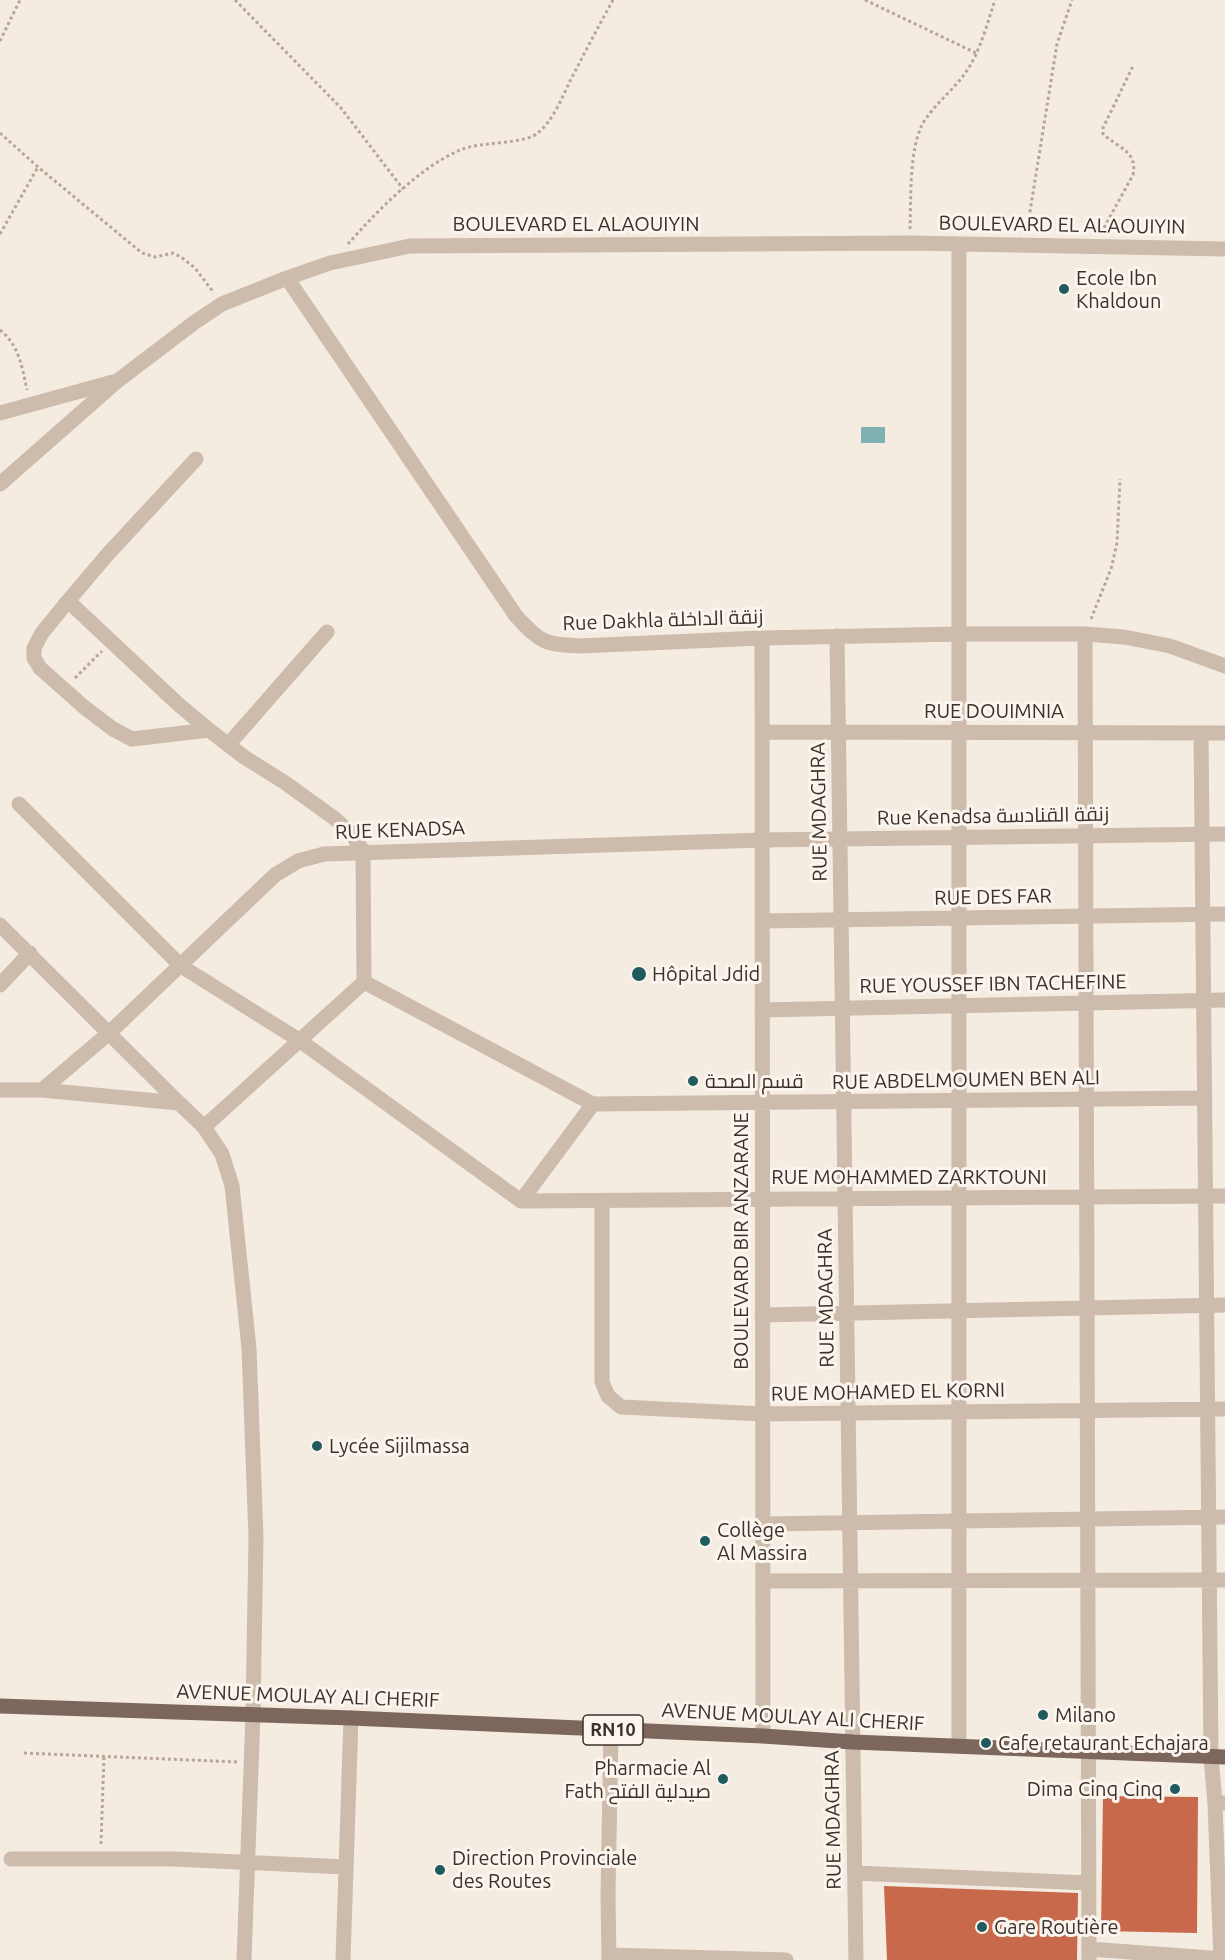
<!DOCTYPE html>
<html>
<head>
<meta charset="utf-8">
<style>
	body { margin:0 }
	canvas { display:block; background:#f4ebe1 }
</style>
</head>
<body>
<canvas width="1225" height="1960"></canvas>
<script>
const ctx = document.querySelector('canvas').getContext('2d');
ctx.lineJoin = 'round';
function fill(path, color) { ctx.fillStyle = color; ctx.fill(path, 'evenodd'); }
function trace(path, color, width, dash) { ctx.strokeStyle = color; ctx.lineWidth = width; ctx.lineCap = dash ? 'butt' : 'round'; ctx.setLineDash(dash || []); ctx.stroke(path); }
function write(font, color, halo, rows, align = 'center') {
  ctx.font = font + ' Ubuntu,Cairo,sans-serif'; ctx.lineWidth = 6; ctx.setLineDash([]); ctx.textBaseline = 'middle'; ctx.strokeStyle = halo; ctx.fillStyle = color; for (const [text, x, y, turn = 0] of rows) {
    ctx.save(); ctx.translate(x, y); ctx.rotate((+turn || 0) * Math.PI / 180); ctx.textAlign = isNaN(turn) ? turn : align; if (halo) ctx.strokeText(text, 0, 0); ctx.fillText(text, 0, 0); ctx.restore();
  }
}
fill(new Path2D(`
	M861,427h24v16h-24z`), '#7fb0b2');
fill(new Path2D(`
	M1103,1796l95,1 -1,136 -96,-2z
	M884,1886l194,7 -1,67h-190z`), '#c8694b');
trace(new Path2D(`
	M235,0l106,108 62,81
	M865,0l111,53
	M0,41l20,-41
	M0,133l38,34 104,86 13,4 18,-4 8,4 14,11 19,25
	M910,229c1,-29 -1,-78 12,-104 11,-20 31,-34 44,-53 14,-20 21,-48 29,-72
	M1027,230l30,-186 15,-44
	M1101,233l32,-58c5,-24 -15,-27 -30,-41v-6l30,-62
	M0,234l38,-67
	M348,244c28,-32 72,-77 112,-94 20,-9 66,-5 79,-18 14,-12 23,-34 31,-51 14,-27 28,-54 43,-81
	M0,330c19,15 22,37 27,60
	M1091,619l20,-50 6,-26 3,-64
	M75,678l27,-27
	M24,1753l214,9
	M101,1844l3,-88`), '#b9a596', 3, [3, 3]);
trace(new Path2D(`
	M959,244v1502
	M287,278l229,338c25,27 28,28 64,30l182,-8 197,-4h126l39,3 46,9 55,20
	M0,413l113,-31
	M196,459l-89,96 -39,46 110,103 31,26 35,27 40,25 50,36 17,15 12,18 1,131
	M0,484l116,-102 79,-60 27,-18 65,-26 43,-15 80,-17 499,-3 316,6
	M68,601l-26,32 -8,15v10l6,10 44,39 29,22 19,10 77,-9
	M1085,634l4,1326
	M837,636l19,1324
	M762,638l1,1098
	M762,732l463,1
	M1201,733l10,1024 4,46
	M228,745l99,-113
	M19,804l162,162 118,74 222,161
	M762,921l463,-7
	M0,925l179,178
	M0,985l30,-32
	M762,1010l463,-10
	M0,1090h42l66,-56 167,-159 23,-14 26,-7 438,-14 463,-6
	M42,1090l137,13 25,24 18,27 10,32 17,162 7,189 -3,178 -9,245
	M204,1127l160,-145 229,122 612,-6
	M521,1201l704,-5
	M521,1201l72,-97
	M602,1201v181l6,14 13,11 141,7 463,-5
	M762,1315l463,-10
	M763,1524l462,-7
	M763,1581l462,-1
	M11,1859h163l172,8
	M855,1873l234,10
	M1089,1949l136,10
	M609,1955l177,5
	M343,1960l8,-242
	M609,1960l-1,-65 3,-165
	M1221,1960l-6,-157h10`), '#cdbbac', 15);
trace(new Path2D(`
	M0,1706l351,12 412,18 90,6 372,15`), '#7d675c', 15);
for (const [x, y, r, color] of [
	[1064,289,6,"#1f5a5e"],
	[639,974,8,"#1f5a5e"],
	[693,1081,6,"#1f5a5e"],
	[317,1446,6,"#1f5a5e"],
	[705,1541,6,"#1f5a5e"],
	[1043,1715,6,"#1f5a5e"],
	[986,1743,6,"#1f5a5e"],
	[723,1779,6,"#1f5a5e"],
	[1175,1789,6,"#1f5a5e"],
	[440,1870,6,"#1f5a5e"],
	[982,1927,6,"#1f5a5e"]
]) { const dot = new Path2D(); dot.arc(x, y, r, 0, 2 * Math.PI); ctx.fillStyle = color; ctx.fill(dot); trace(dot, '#fbf5ee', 2); }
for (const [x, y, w] of [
	[613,1730,60]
]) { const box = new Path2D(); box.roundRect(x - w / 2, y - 15, w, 30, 4.5); ctx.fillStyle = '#fbf5ee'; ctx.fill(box); trace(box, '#3b302b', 1.5); }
write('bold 18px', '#3b302b', null, [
	["RN10",613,1730]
]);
write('20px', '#3b302b', '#fbf5ee', [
	["BOULEVARD EL ALAOUIYIN",576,224],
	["BOULEVARD EL ALAOUIYIN",1062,225,1],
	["Rue Dakhla زنقة الداخلة",663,620,-2],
	["RUE DOUIMNIA",994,711],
	["RUE MDAGHRA",819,812,-91],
	["Rue Kenadsa زنقة القنادسة",993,816,-1],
	["RUE KENADSA",400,830,-2],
	["RUE DES FAR",993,897,-1],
	["RUE YOUSSEF IBN TACHEFINE",993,984,-1],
	["RUE ABDELMOUMEN BEN ALI",966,1080,-1],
	["RUE MOHAMMED ZARKTOUNI",909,1177],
	["BOULEVARD BIR ANZARANE",741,1241,-90],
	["RUE MDAGHRA",826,1298,-91],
	["RUE MOHAMED EL KORNI",888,1392,-1],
	["AVENUE MOULAY ALI CHERIF",308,1696,2],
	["AVENUE MOULAY ALI CHERIF",793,1717,3],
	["RUE MDAGHRA",833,1820,-91]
]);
write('20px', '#3b302b', '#fbf5ee', [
	["Ecole Ibn",1076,278],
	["Khaldoun",1076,301],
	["Hôpital Jdid",652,974],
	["قسم الصحة",705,1081],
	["Lycée Sijilmassa",329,1446],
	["Collège",717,1530],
	["Al Massira",717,1553],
	["Milano",1055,1715],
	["Cafe retaurant Echajara",998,1743],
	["Pharmacie Al",711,1768,"right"],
	["Fath صيدلية الفتح",711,1791,"right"],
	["Dima Cinq Cinq",1163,1789,"right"],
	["Direction Provinciale",452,1858],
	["des Routes",452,1881],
	["Gare Routière",994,1927]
], 'left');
</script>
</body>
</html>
